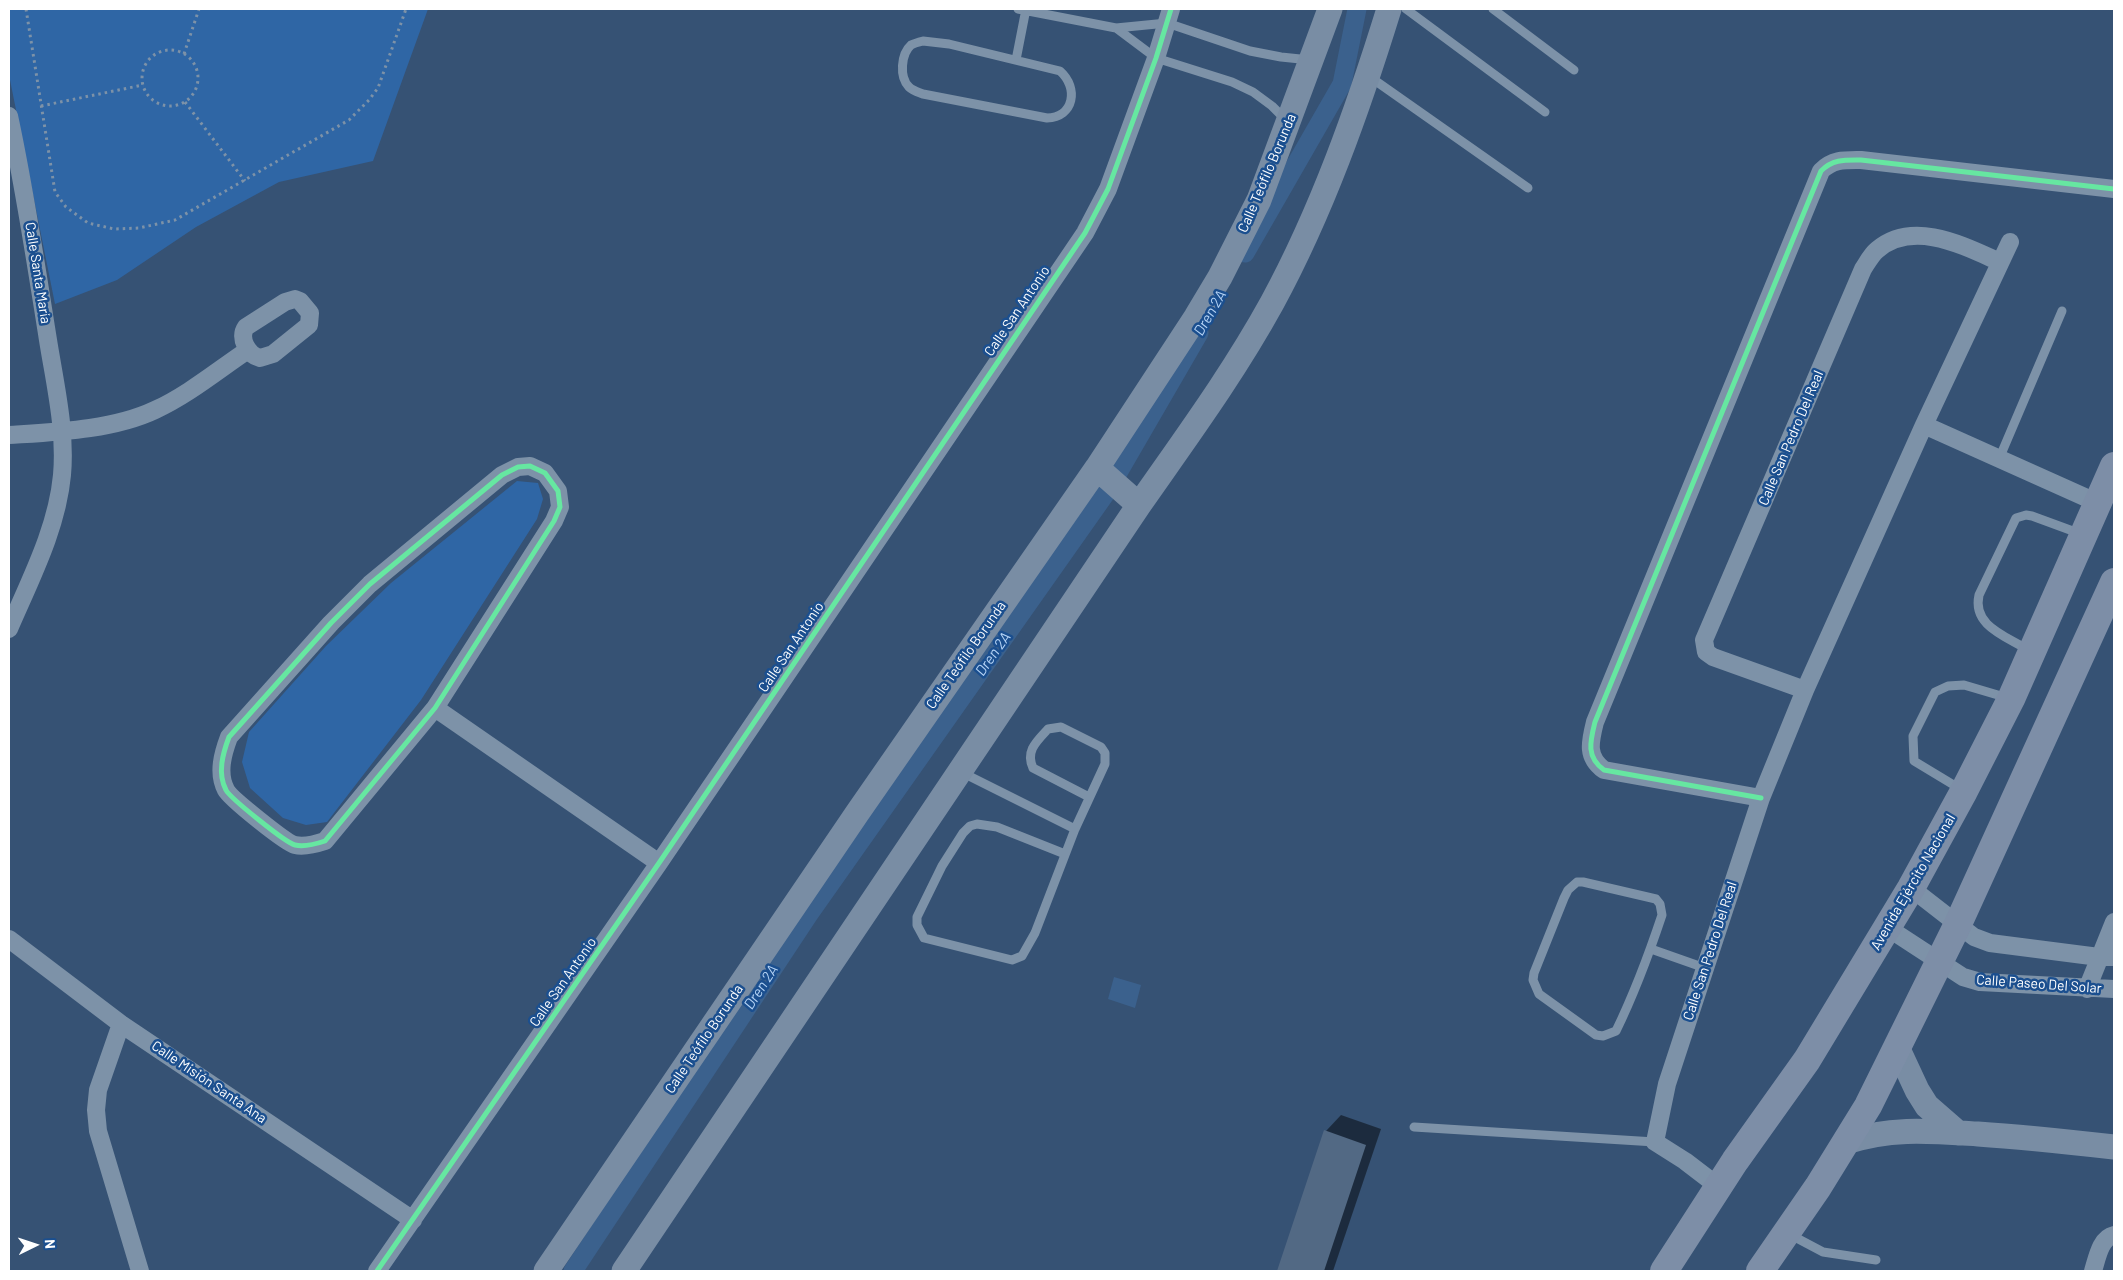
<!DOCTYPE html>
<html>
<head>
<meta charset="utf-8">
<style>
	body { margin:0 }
	#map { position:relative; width:2123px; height:1280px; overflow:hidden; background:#365274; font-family:Barlow,sans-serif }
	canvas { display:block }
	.frame { position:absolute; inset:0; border:10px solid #fff; pointer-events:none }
	.north { position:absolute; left:10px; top:1220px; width:50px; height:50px; -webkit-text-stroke:4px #1b4f8f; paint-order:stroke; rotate:86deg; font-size:14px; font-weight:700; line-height:20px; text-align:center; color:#fff }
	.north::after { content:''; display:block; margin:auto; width:18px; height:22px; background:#fff; clip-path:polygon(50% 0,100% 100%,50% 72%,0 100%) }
</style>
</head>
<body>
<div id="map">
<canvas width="2123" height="1280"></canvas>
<div class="frame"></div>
<div class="north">N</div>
</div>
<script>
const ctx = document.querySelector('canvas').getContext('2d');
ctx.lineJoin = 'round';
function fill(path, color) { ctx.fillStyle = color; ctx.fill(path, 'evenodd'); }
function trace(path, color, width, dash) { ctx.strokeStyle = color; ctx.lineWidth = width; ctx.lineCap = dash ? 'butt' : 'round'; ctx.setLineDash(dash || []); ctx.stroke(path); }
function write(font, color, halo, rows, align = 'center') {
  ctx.font = font + ' Barlow,sans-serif'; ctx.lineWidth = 5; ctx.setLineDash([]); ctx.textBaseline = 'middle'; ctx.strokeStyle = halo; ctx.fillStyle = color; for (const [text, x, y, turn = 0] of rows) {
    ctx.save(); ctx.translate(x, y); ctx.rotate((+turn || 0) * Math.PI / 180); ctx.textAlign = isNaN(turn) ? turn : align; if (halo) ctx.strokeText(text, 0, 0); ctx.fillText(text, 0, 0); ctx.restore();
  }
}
fill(new Path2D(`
	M9,9h419l-55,152 -94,21 -83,45 -79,53 -62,24 -46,-229z
	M517,481l21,2 5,16 -6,20 -116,181 -94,122 -21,3 -23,-7 -33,-30 -8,-26 7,-30 77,-86 65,-63z`), '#2f66a5');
fill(new Path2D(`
	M1114,977l27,8 -6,23 -27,-9z`), '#3b618d');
fill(new Path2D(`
	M1341,1115l40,14 -48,142h-55l48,-140z`), '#0007');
trace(new Path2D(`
	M1245,253l97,-169 15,-75
	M573,1271l236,-357 299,-424 91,-157`), '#3b618d', 19);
fill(new Path2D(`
	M1324,1130l42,15 -42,126h-47z`), '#526984');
trace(new Path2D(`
	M26,9l29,183 11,15 22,16 26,6 25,-1 36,-8 174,-100 20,-20 9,-12 28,-79
	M142 78a28 28 0 1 1 56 0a28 28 0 1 1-56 0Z
	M184,54l15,-45
	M185,102l60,79
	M41,106l102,-21`), '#7d92a8', 3, [2.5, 4]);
trace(new Path2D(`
	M1018,9l98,19 51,-5 83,28 31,6 29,3
	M1406,9l139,103
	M1493,9l81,61
	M1116,28l40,30 76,24 21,10 19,14 15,15
	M923,41l26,3 111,27c19,17 14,46 -13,47l-124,-24c-5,-2 -10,-3 -14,-7 -10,-10 -8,-33 2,-42 4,-2 8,-3 12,-4z
	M1016,60l10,-51
	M1370,77l158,111
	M1999,459l63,-148
	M2028,650c-22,-14 -56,-24 -49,-55l37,-77 10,-3 6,1 49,18
	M961,772l114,57
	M1962,790l-48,-29 -1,-25 22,-44 13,-6 16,-1 44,13
	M1065,854l-68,-27 -20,-3 -7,2 -7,7 -21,33 -25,51v8l7,13 88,22 10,-4 13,-23 40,-104 30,-65v-11l-4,-6 -40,-20 -13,2c-11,12 -23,22 -15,39l56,29
	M1577,882h6l73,17 4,5 2,11c-13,39 -28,79 -46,116l-13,5 -7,-1 -57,-41 -6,-14 1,-7 30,-75 4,-8z
	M1651,949l54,19
	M1414,1127l241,15
	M1789,1234l34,18 53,8`), '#7d92a8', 9);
trace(new Path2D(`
	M9,116c16,74 27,149 39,224 7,44 18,90 14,135 -5,54 -32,105 -53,154
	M295,299l5,2 10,12 -1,12 -36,29 -13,4c-12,-3 -22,-20 -14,-31l39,-25z
	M1924,425l174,78
	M9,435c46,-3 104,-5 146,-25 33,-15 63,-40 93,-60
	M530,466l15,7 13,18 2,16 -6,14 -119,187 -110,133c-9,3 -21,6 -30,4 -9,-2 -65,-47 -69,-55 -9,-17 -3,-37 3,-53l102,-114 39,-39 132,-109 16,-8z
	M1805,690l-92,-33 -7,-5 -2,-12 159,-371c4,-6 8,-14 14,-19 36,-31 87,-4 123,12
	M435,708l224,155
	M1761,798l-157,-28c-18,-13 -14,-28 -9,-48l226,-551c12,-12 24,-11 40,-11l253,29
	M1911,888l63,49 16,6 109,14h15
	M1888,928l75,49 17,5 134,7
	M9,939l112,85 292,196
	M2087,989l27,-67
	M121,1024l-23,66 -2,20 2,21 42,140
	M1719,1187l-34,-26 -30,-19 12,-58 94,-286 44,-108 119,-265 86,-183
	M377,1271l282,-408 426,-630 23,-44 48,-131 15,-49
	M2093,1271c4,-12 7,-33 21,-36`), '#7d92a8', 18);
trace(new Path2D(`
	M1097,468l42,37
	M1897,1047l20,43 10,16 31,27
	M1846,1142c45,-15 85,-11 132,-8 45,3 91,8 136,13
	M546,1271l312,-459 239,-344 99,-151 24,-40 39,-77 71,-191
	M624,1271l515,-766c46,-66 94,-131 133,-202 50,-92 86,-194 117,-294`), '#798da4', 25);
trace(new Path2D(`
	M1664,1271l71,-110 72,-101 104,-172 53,-97 47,-92 103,-233
	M1760,1271l58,-84 50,-81 90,-182 156,-342`), '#7d8ea7', 28);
trace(new Path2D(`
	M530,466l15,7 13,18 2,16 -6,14 -119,187 -110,133c-9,3 -21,6 -30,4 -9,-2 -65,-47 -69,-55 -9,-17 -3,-37 3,-53l102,-114 39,-39 132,-109 16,-8z
	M1761,798l-157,-28c-18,-13 -14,-28 -9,-48l226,-551c12,-12 24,-11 40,-11l253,29
	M377,1271l282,-408 426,-630 23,-44 48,-131 15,-49`), '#66e7a1', 5);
write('14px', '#fff', '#1b4f8f', [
	["Calle Teófilo Borunda",1267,173,-67],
	["Calle Santa María",38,273,81],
	["Calle San Antonio",1017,311,-56],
	["Calle San Pedro Del Real",1791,438,-67],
	["Calle San Antonio",791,647,-56],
	["Calle Teófilo Borunda",966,655,-55],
	["Avenida Ejército Nacional",1913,882,-60],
	["Calle San Pedro Del Real",1710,951,-72],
	["Calle San Antonio",563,982,-55],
	["Calle Paseo Del Solar",2039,984,4],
	["Calle Teófilo Borunda",704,1039,-56],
	["Calle Misión Santa Ana",209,1082,34]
]);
write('italic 15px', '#b5d3f5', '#1b4f8f', [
	["Dren 2A",1210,313,-60],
	["Dren 2A",993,654,-55],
	["Dren 2A",761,987,-57]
]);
</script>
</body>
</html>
